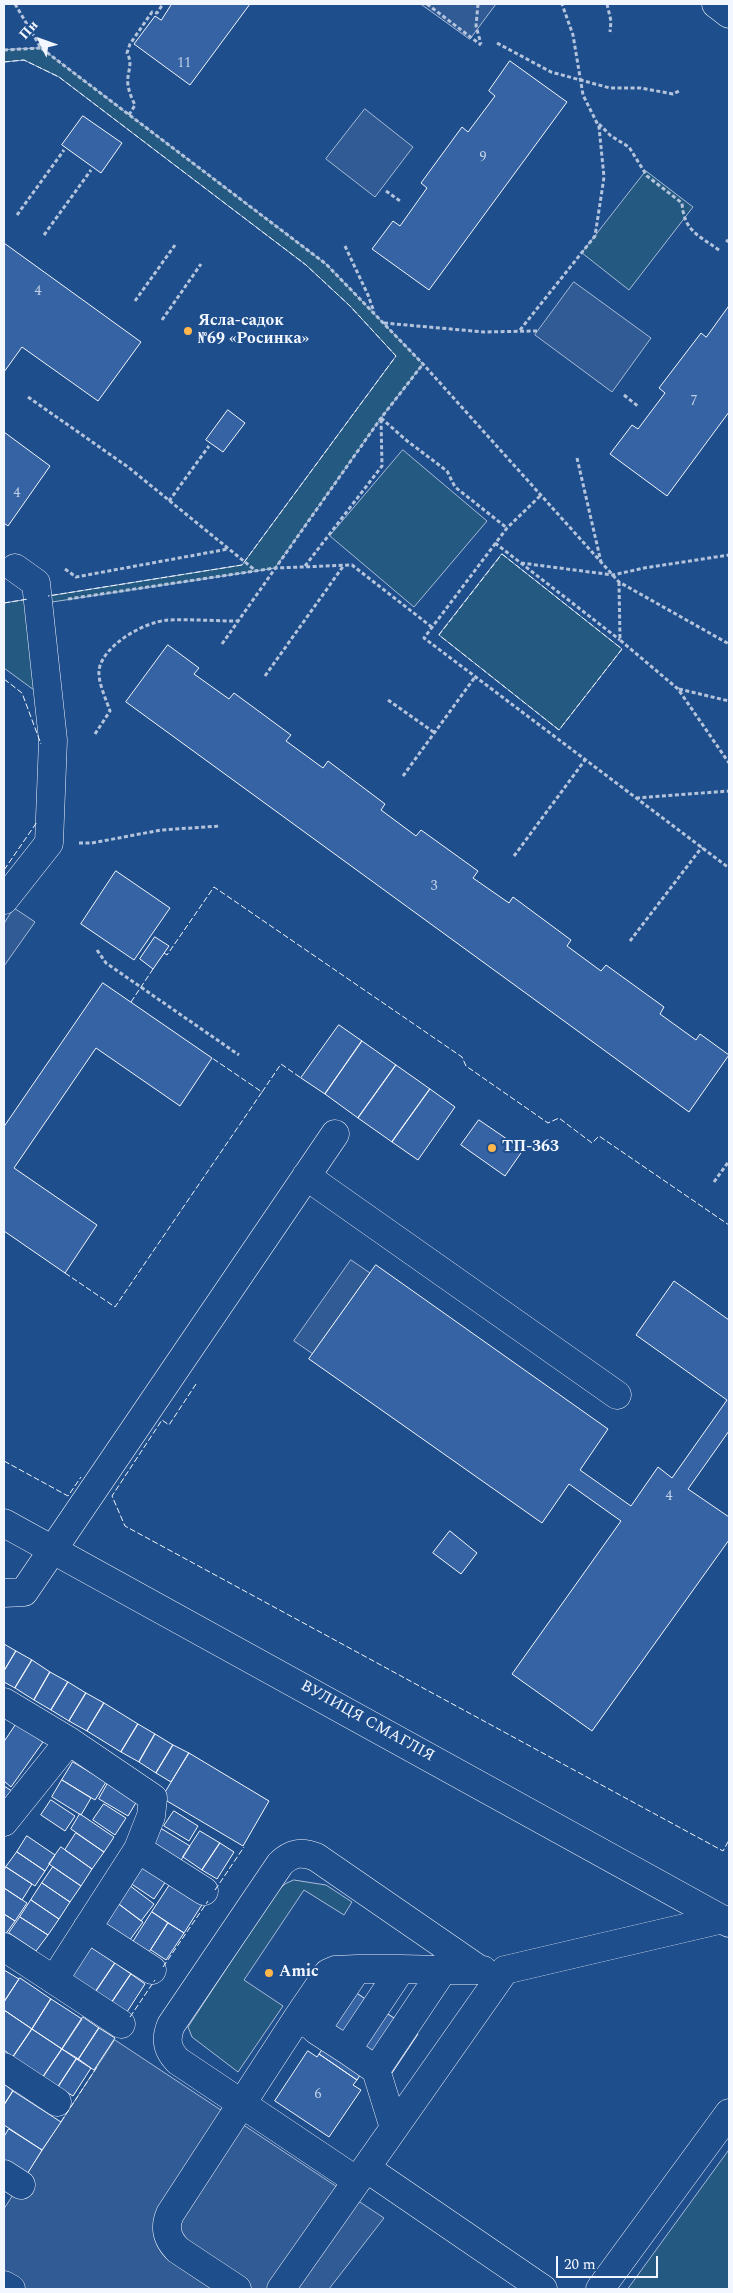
<!DOCTYPE html>
<html>
<head>
<meta charset="utf-8">
<style>
	body { margin:0 }
	#map { position:relative; width:733px; height:2293px; overflow:hidden; background:#1f4e8c; font-family:Spectral,serif }
	canvas { display:block }
	.frame { position:absolute; inset:0; border:5px solid #f2f6ff; pointer-events:none }
	.north { position:absolute; left:15px; top:15px; width:50px; height:50px; -webkit-text-stroke:4px #1f4e8c; paint-order:stroke; rotate:312deg; font-size:14px; font-weight:700; line-height:20px; text-align:center; color:#f2f6ff }
	.north::after { content:''; display:block; margin:auto; width:18px; height:22px; background:#f2f6ff; clip-path:polygon(50% 0,100% 100%,50% 72%,0 100%) }
	.scale { position:absolute; left:556px; top:2256px; width:102px; height:22px; box-sizing:border-box; border:2px solid #f2f6ff; border-top:0; padding-left:6px; font-size:15px; line-height:18px; white-space:nowrap; color:#f2f6ff; -webkit-text-stroke:4px #1f4e8c; paint-order:stroke }
</style>
</head>
<body>
<div id="map">
<canvas width="733" height="2293"></canvas>
<div class="frame"></div>
<div class="north">Пн</div>
<div class="scale">20 m</div>
</div>
<script>
const ctx = document.querySelector('canvas').getContext('2d');
ctx.lineJoin = 'round';
function fill(path, color) { ctx.fillStyle = color; ctx.fill(path, 'evenodd'); }
function trace(path, color, width, dash) { ctx.strokeStyle = color; ctx.lineWidth = width; ctx.lineCap = dash ? 'butt' : 'round'; ctx.setLineDash(dash || []); ctx.stroke(path); }
function write(font, color, halo, rows, align = 'center') {
  ctx.font = font + ' Spectral,serif'; ctx.lineWidth = 4; ctx.setLineDash([]); ctx.textBaseline = 'middle'; ctx.strokeStyle = halo; ctx.fillStyle = color; for (const [text, x, y, turn = 0] of rows) {
    ctx.save(); ctx.translate(x, y); ctx.rotate((+turn || 0) * Math.PI / 180); ctx.textAlign = isNaN(turn) ? turn : align; if (halo) ctx.strokeText(text, 0, 0); ctx.fillText(text, 0, 0); ctx.restore();
  }
}
const green = new Path2D(`
	M41,48l285,216 97,100 -42,54 -106,150 -236,36 10,97 -45,-33v-65l238,-38 154,-209 -46,-50 -44,-41 -247,-188 -35,-17 -20,2v-12z
	M646,171l47,36 -64,83 -47,-37z
	M403,450l84,71 -73,86 -84,-71z
	M502,554l120,95 -63,81 -120,-95z
	M294,1880l32,5 26,17 -8,13 -40,-25 -60,90 39,26 -45,66 -46,-35 -4,-10 90,-137 7,-6z
	M729,2150v139h-101z`);
fill(green, '#245a82');
trace(green, '#a8bbd7', 1);
const parking = new Path2D(`
	M421,4h75l-26,35z
	M365,109l48,38 -38,50 -49,-38z
	M574,282l77,56 -39,54 -77,-57z
	M14,908l21,14 -31,44v-42z
	M351,1260l19,13 -57,81 -19,-13z
	M115,2040l269,178 -55,71h-325v-80z`);
fill(parking, '#305b95');
trace(parking, '#a8bbd7', 1);
const building = new Path2D(`
	M172,4h78l-60,81 -56,-41 21,-28 6,4z
	M510,61l57,41 -138,188 -57,-41 21,-28 7,5 27,-38 -6,-5 41,-56 6,5 27,-36 -6,-5z
	M83,116l39,27 -21,30 -39,-28z
	M4,243l137,99 -43,59 -76,-54 -18,25z
	M729,306v106l-62,84 -57,-42 22,-29 6,4 27,-36 -6,-5 42,-55 5,4z
	M228,410l17,13 -22,29 -17,-12z
	M4,432l46,34 -42,60 -4,-3z
	M168,645l31,23 -5,6 35,25 5,-6 57,42 -5,6 37,27 5,-7 57,43 -4,6 35,26 5,-6 57,41 -5,7 36,25 4,-6 58,43 -4,6 34,25 5,-6 58,42 -4,7 36,26 4,-6 29,21 -40,57 -563,-410z
	M116,871l54,37 -36,52 -53,-36z
	M155,937l14,9 -16,23 -13,-10z
	M103,983l109,75 -32,48 -84,-58 -82,120 83,57 -32,48 -61,-42v-104z
	M339,1025l23,16 -37,53 -24,-16z
	M362,1041l34,24 -38,53 -33,-24z
	M396,1065l34,24 -38,53 -34,-24z
	M430,1089l25,18 -37,53 -26,-18z
	M479,1120l44,30 -18,26 -44,-31z
	M376,1265l232,164 -28,41 51,36 27,-39 14,11 55,-78 -91,-65 38,-54 55,39v111l-41,58 41,28v23l-137,191 -80,-57 109,-153 -52,-37 -27,39 -233,-164z
	M450,1531l27,22 -16,21 -28,-21z
	M4,1644l12,7 -12,20z
	M16,1651l16,9 -17,28 -11,-6v-11z
	M32,1660l18,12 -16,28 -19,-12z
	M50,1672l18,10 -17,28 -17,-10z
	M68,1682l18,11 -17,28 -18,-11z
	M86,1693l18,10 -17,28 -18,-10z
	M104,1703l34,21 -17,28 -34,-21z
	M17,1723l26,19 -32,45 -7,-6v-39z
	M138,1724l17,10 -16,28 -18,-10z
	M155,1734l18,11 -17,28 -17,-11z
	M173,1745l16,8 -18,29 -15,-9z
	M189,1753l80,48 -26,45 -81,-48z
	M73,1762l33,20 -11,18 -33,-20z
	M62,1780l29,18 -10,17 -29,-18z
	M108,1783l29,18 -9,15 -29,-17z
	M4,1786l8,5 -8,11z
	M51,1800l24,16 -10,15 -24,-16z
	M104,1804l22,14 -11,17 -22,-15z
	M174,1811l24,15 -9,15 -25,-15z
	M80,1814l34,23 -10,15 -33,-23z
	M162,1829l28,17 -10,16 -28,-18z
	M200,1831l20,12 -18,27 -19,-13z
	M76,1833l28,19 -12,17 -27,-19z
	M27,1836l28,19 -10,16 -28,-19z
	M220,1843l14,9 -17,27 -15,-9z
	M61,1847l31,22 -11,17 -32,-22z
	M17,1852l28,19 -10,15 -29,-19z
	M142,1865l24,16 -12,18 -24,-16z
	M6,1867l26,17 -10,16 -18,-12v-17z
	M53,1867l28,19 -11,16 -28,-19z
	M42,1883l28,19 -11,17 -28,-19z
	M171,1883l32,20 -19,30 -32,-21z
	M129,1885l25,19 -13,17 -25,-19z
	M4,1888l23,15 -12,18 -11,-7z
	M31,1900l28,19 -11,16 -28,-18z
	M116,1902l27,20 -14,19 -27,-20z
	M152,1912l16,11 -19,29 -16,-10z
	M4,1914l11,7 -10,14h-1z
	M20,1917l28,18 -12,16 -27,-18z
	M168,1923l16,10 -18,27 -15,-10z
	M86,1944l29,19 -21,31 -28,-19z
	M115,1963l16,11 -21,31 -16,-11z
	M4,1970l15,9 -15,23z
	M131,1974l14,10 -20,31 -15,-10z
	M331,1976l87,58 -26,39 -22,-14 -13,21 -38,-26 14,-21z
	M20,1978l31,21 -19,30 -28,-19v-8z
	M51,1999l31,20 -20,30 -30,-20z
	M4,2010l28,19 -19,28 -9,-7z
	M83,2017l16,11 -21,32 -16,-11z
	M99,2028l16,10 -21,32 -16,-10z
	M32,2029l30,20 -19,28 -30,-20z
	M62,2049l15,9 -19,29 -15,-10z
	M308,2051l9,6 2,-3 38,26 -4,5 8,5 -32,47 -54,-36z
	M77,2058l14,10 -18,28 -15,-9z
	M4,2084l9,7 -9,14z
	M13,2091l48,31 -19,28 -38,-25v-20z
	M9,2129l33,21 -18,29 -20,-13v-29z`);
fill(building, '#3563a3');
trace(building, '#f2f6ff', 1);
const minor = new Path2D(`
	M716,4l13,10
	M4,900l45,-57 4,-103 -17,-157 -21,-15
	M306,1176l311,219
	M4,1523l725,400
	M4,1593l20,-1 311,-458
	M4,1702l65,39 84,57 -2,18 -13,33 -84,131
	M4,1822l65,-81
	M138,1849l66,42
	M87,1928l65,42
	M4,1947l117,77
	M313,2027l-15,-10 30,-44 7,-3 22,-1
	M347,2050l-31,-20 41,-61h44
	M4,2067l53,35
	M376,2070l-29,-20 54,-81 42,1
	M394,2128l-18,-58 67,-100h40
	M4,2174l17,11
	M357,2181l-179,-120c-11,-11 -13,-22 -7,-36l109,-161c11,-11 21,-13 36,-7l164,113
	M4,2285l7,4
	M237,2289l-59,-39c-11,-11 -14,-22 -8,-36l128,-197
	M281,2289l85,-121
	M543,2289l-177,-121 139,-198 218,-51`);
const major = new Path2D(`
	M600,2289l129,-176`);
trace(minor, '#f2f6ff', 29);
trace(major, '#f2f6ff', 29);
trace(new Path2D(`
	M15,4l26,44 285,216 97,100 196,218 110,62
	M427,4l54,41
	M478,4l-2,22 5,18
	M607,4l4,17 -1,11
	M497,43l54,29 59,16h31l32,6 6,-3
	M4,50l37,-2
	M129,115l6,-10c-3,-6 -6,-13 -7,-20 -2,-12 6,-20 -1,-32l3,-9 22,-32 5,1 6,-9
	M599,124l12,12 18,11 18,29 35,27c2,28 16,32 37,47
	M386,191l14,10
	M17,215l47,-65
	M44,235l47,-65
	M726,240l3,2
	M345,246l23,49 6,17
	M135,301l40,-56
	M162,320l39,-56
	M384,323l100,9 53,-1
	M520,330l75,-94 6,-39 3,-20 -5,-50 -16,-32 -10,-60 -11,-31
	M624,395l15,12
	M28,397l100,70 128,104
	M381,418l25,22 41,31 8,16 52,41
	M577,458l24,104
	M540,496l-33,32 -83,110 305,230
	M169,501l40,-55
	M495,543l125,97
	M521,563l92,12 31,-7 85,-13
	M305,566l77,-100 -1,-47
	M65,569l11,8 152,-28
	M619,582l1,58 58,49 51,74
	M68,599l207,-31 77,-3 81,63
	M222,644l159,-226 42,-54
	M265,676l79,-111
	M679,689l50,12
	M388,700l47,33
	M95,734l15,-23c-4,-12 -12,-28 -11,-41 4,-25 45,-48 69,-50 23,-1 46,1 69,1
	M403,776l72,-99
	M636,798l93,-7
	M79,843h13l69,-13 59,-4
	M514,856l71,-96
	M630,941l72,-94
	M97,950l9,13 133,92
	M714,1182l15,-21`), '#b3c4dc', 3, [4, 2.5]);
trace(minor, '#1f4e8c', 28);
trace(major, '#1f4e8c', 28);
trace(new Path2D(`
	M4,62l20,-2 35,17 247,188 44,41 46,50 -154,209 -194,31
	M502,554l120,95 -63,81 -120,-95z
	M4,603l24,-4
	M4,679l18,14 19,51
	M4,870l33,-48
	M164,953l3,2 47,-68 248,170 4,9 82,57 11,-5 33,25 7,-7 130,89
	M131,1002l22,-33
	M262,1092l19,-28 20,14
	M65,1273l50,34 147,-215 -50,-34
	M196,1384l-27,41 -7,-5 -50,76 13,30 598,325 6,-11
	M4,1461l64,35 13,-19
	M215,1890l29,-43
	M163,1967l45,-66
	M130,2017l25,-37
	M61,2122l36,-55`), '#f2f6ff', 1, [6, 2.5]);
for (const [x, y, r, color] of [
	[188,331,5,"#ffb74d"],
	[492,1148,5,"#ffb74d"],
	[269,1973,5,"#ffb74d"]
]) { const dot = new Path2D(); dot.arc(x, y, r, 0, 2 * Math.PI); ctx.fillStyle = color; ctx.fill(dot); trace(dot, '#1f4e8c', 2); }
write('14px', '#c3d1e8', null, [
	["11",184,64],
	["9",483,158],
	["4",38,292],
	["7",694,402],
	["4",17,494],
	["3",434,887],
	["4",669,1497],
	["6",318,2095]
]);
write('bold 16px', '#f2f6ff', '#1f4e8c', [
	["Ясла-садок",198,322],
	["№69 «Росинка»",198,340],
	["ТП-363",502,1148],
	["Amic",279,1973]
], 'left');
write('16px', '#f2f6ff', '#1f4e8c', [
	["ВУЛИЦЯ СМАГЛІЯ",367,1722,29]
]);
</script>
</body>
</html>
